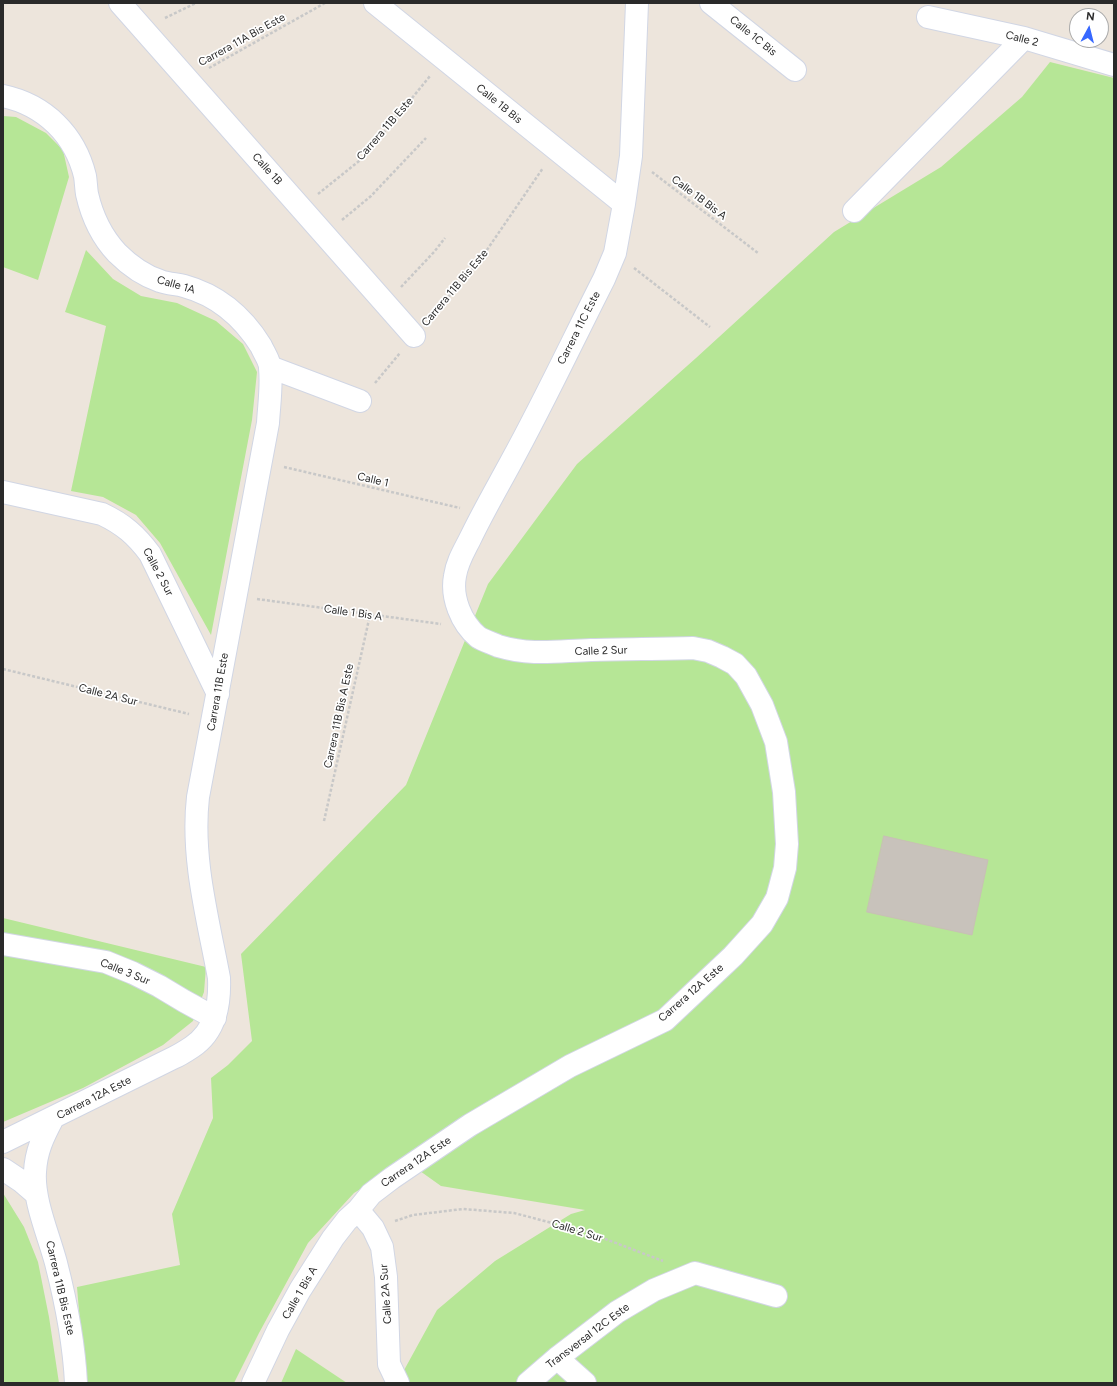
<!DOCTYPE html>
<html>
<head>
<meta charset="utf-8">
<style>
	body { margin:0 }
	#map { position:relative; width:1117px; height:1386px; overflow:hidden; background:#ede5dc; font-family:Figtree,sans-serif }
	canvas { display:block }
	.frame { position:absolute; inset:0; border:4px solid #2a2a2a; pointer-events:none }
	.north { position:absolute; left:1069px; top:8px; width:40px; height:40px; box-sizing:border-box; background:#fff; border:1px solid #aaa; border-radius:50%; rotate:7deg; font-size:11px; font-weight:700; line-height:16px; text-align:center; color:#2a2a2a }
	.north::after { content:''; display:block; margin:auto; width:14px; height:18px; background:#3768ff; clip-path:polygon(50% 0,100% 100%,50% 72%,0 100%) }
</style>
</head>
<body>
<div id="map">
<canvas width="1117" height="1386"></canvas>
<div class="frame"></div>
<div class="north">N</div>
</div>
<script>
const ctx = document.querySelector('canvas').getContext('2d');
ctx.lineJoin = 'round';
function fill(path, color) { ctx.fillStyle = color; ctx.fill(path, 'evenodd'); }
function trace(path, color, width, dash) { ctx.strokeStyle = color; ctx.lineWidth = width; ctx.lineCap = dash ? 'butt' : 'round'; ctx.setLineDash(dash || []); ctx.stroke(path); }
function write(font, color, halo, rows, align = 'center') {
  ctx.font = font + ' Figtree,sans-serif'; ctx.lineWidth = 3.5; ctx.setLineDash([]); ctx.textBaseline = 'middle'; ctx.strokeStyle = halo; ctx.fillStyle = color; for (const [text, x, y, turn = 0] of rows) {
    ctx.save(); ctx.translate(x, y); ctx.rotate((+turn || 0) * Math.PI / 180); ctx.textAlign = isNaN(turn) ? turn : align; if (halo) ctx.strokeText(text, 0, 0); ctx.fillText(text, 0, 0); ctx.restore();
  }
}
fill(new Path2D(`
	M1050,62l64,16v1305h-717l40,-73 58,-49 76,-47 14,-4 -144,-24 -35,-25 -52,32 -46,50 -49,90 -25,50h-149l-8,-96 103,-22 -8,-51 41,-96 -2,-40 17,-13 24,-24 -11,-87 165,-169 82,-201 89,-120 119,-106 138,-126 107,-65 81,-70z
	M3,116l13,1 30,16 17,17 6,27 -31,103 -35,-13z
	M86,250l27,29 28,17 36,7 39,18 27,23 14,28 -5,48 -41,215 -51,-92 -24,-28 -33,-18 -32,-6 35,-165 -41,-14z
	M3,918l203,49 -2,25 -11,29 -30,24 -80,43 -80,34z
	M3,1193l21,34 14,35 11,55 10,66h-56z
	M296,1349l51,34h-66z`), '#b6e696');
const building = new Path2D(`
	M884,836l104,24 -16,75 -105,-23z`);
fill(building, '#c8c2bb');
trace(building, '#c8c0b5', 1);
const minor = new Path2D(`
	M120,3l294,333
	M375,3l249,201
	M711,3l84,67
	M928,17l96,21 90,27
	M3,96c42,9 72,39 82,80 1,6 1,12 2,18 5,22 15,43 30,59 12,12 28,23 43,28 8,3 16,3 24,5 33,9 59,31 77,60 3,7 9,15 9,22 2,18 -1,37 -2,55l-70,374c-7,61 10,122 21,181 1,26 -3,53 -27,69 -6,4 -12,8 -19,11l-170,84
	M854,211l170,-173
	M270,367l90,34
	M3,492l99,22c21,10 34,21 48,40l68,140
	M3,944l103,18 27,11 26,13 25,15 31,17
	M53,1118c-10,19 -17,33 -18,54 -2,28 14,64 21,91 10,39 18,80 20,120
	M3,1169l18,12 15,13
	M358,1210l15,18 9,19 4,30 3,87 9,19
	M557,1358l28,25
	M253,1383l25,-53 22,-40 33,-52 14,-18 11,-10 13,-16 21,-16 78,-53 100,-59 95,-46 68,-64 29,-32 15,-26 8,-30 2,-24 -3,-52 -8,-50 -14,-37 -16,-29 -11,-12 -13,-7 -14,-6 -15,-3c-34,1 -68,1 -102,2 -34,1 -59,6 -93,-4 -6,-3 -14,-5 -20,-9 -17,-14 -27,-40 -23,-61 2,-14 9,-25 15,-37 13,-27 27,-51 41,-77 33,-60 62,-122 93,-183l11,-26 9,-49 7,-48 6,-153
	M528,1383l29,-25 60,-46 37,-22 41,-17 81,23`);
trace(minor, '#d1d6e4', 24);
trace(new Path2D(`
	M165,18l31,-15
	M209,68l116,-65
	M652,172l106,81
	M318,194l46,-37 66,-81
	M342,220l29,-24 55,-58
	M634,268l76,59
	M401,287l33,-35 11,-14
	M429,319l49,-56 65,-95
	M375,383l25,-30
	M284,467l176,41
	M257,599l184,25
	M3,669l186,45
	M324,821l46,-206
	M395,1221l18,-6 50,-6 51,4 73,19 76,29`), '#c8c8c8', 2.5, [3, 2]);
trace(minor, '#fff', 22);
write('11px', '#2a2a2a', '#fff', [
	["Calle 1C Bis",753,36,39],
	["Calle 2",1022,39,14],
	["Carrera 11A Bis Este",242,40,-29],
	["Calle 1B Bis",499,104,39],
	["Carrera 11B Este",385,129,-49],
	["Calle 1B",267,169,48],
	["Calle 1B Bis A",699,198,37],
	["Calle 1A",176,285,16],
	["Carrera 11B Bis Este",455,288,-50],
	["Carrera 11C Este",579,328,-63],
	["Calle 1",373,480,13],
	["Calle 2 Sur",158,572,62],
	["Calle 1 Bis A",353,613,8],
	["Calle 2 Sur",601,651,-2],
	["Carrera 11B Este",218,692,-80],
	["Calle 2A Sur",108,695,14],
	["Carrera 11B Bis A Este",339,716,-78],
	["Calle 3 Sur",125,972,22],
	["Carrera 12A Este",691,993,-41],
	["Carrera 12A Este",94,1098,-27],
	["Carrera 12A Este",416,1162,-34],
	["Calle 2 Sur",577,1231,17],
	["Carrera 11B Bis Este",60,1288,77],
	["Calle 1 Bis A",300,1293,-60],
	["Calle 2A Sur",386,1294,-94],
	["Transversal 12C Este",588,1336,-37]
]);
</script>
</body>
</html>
